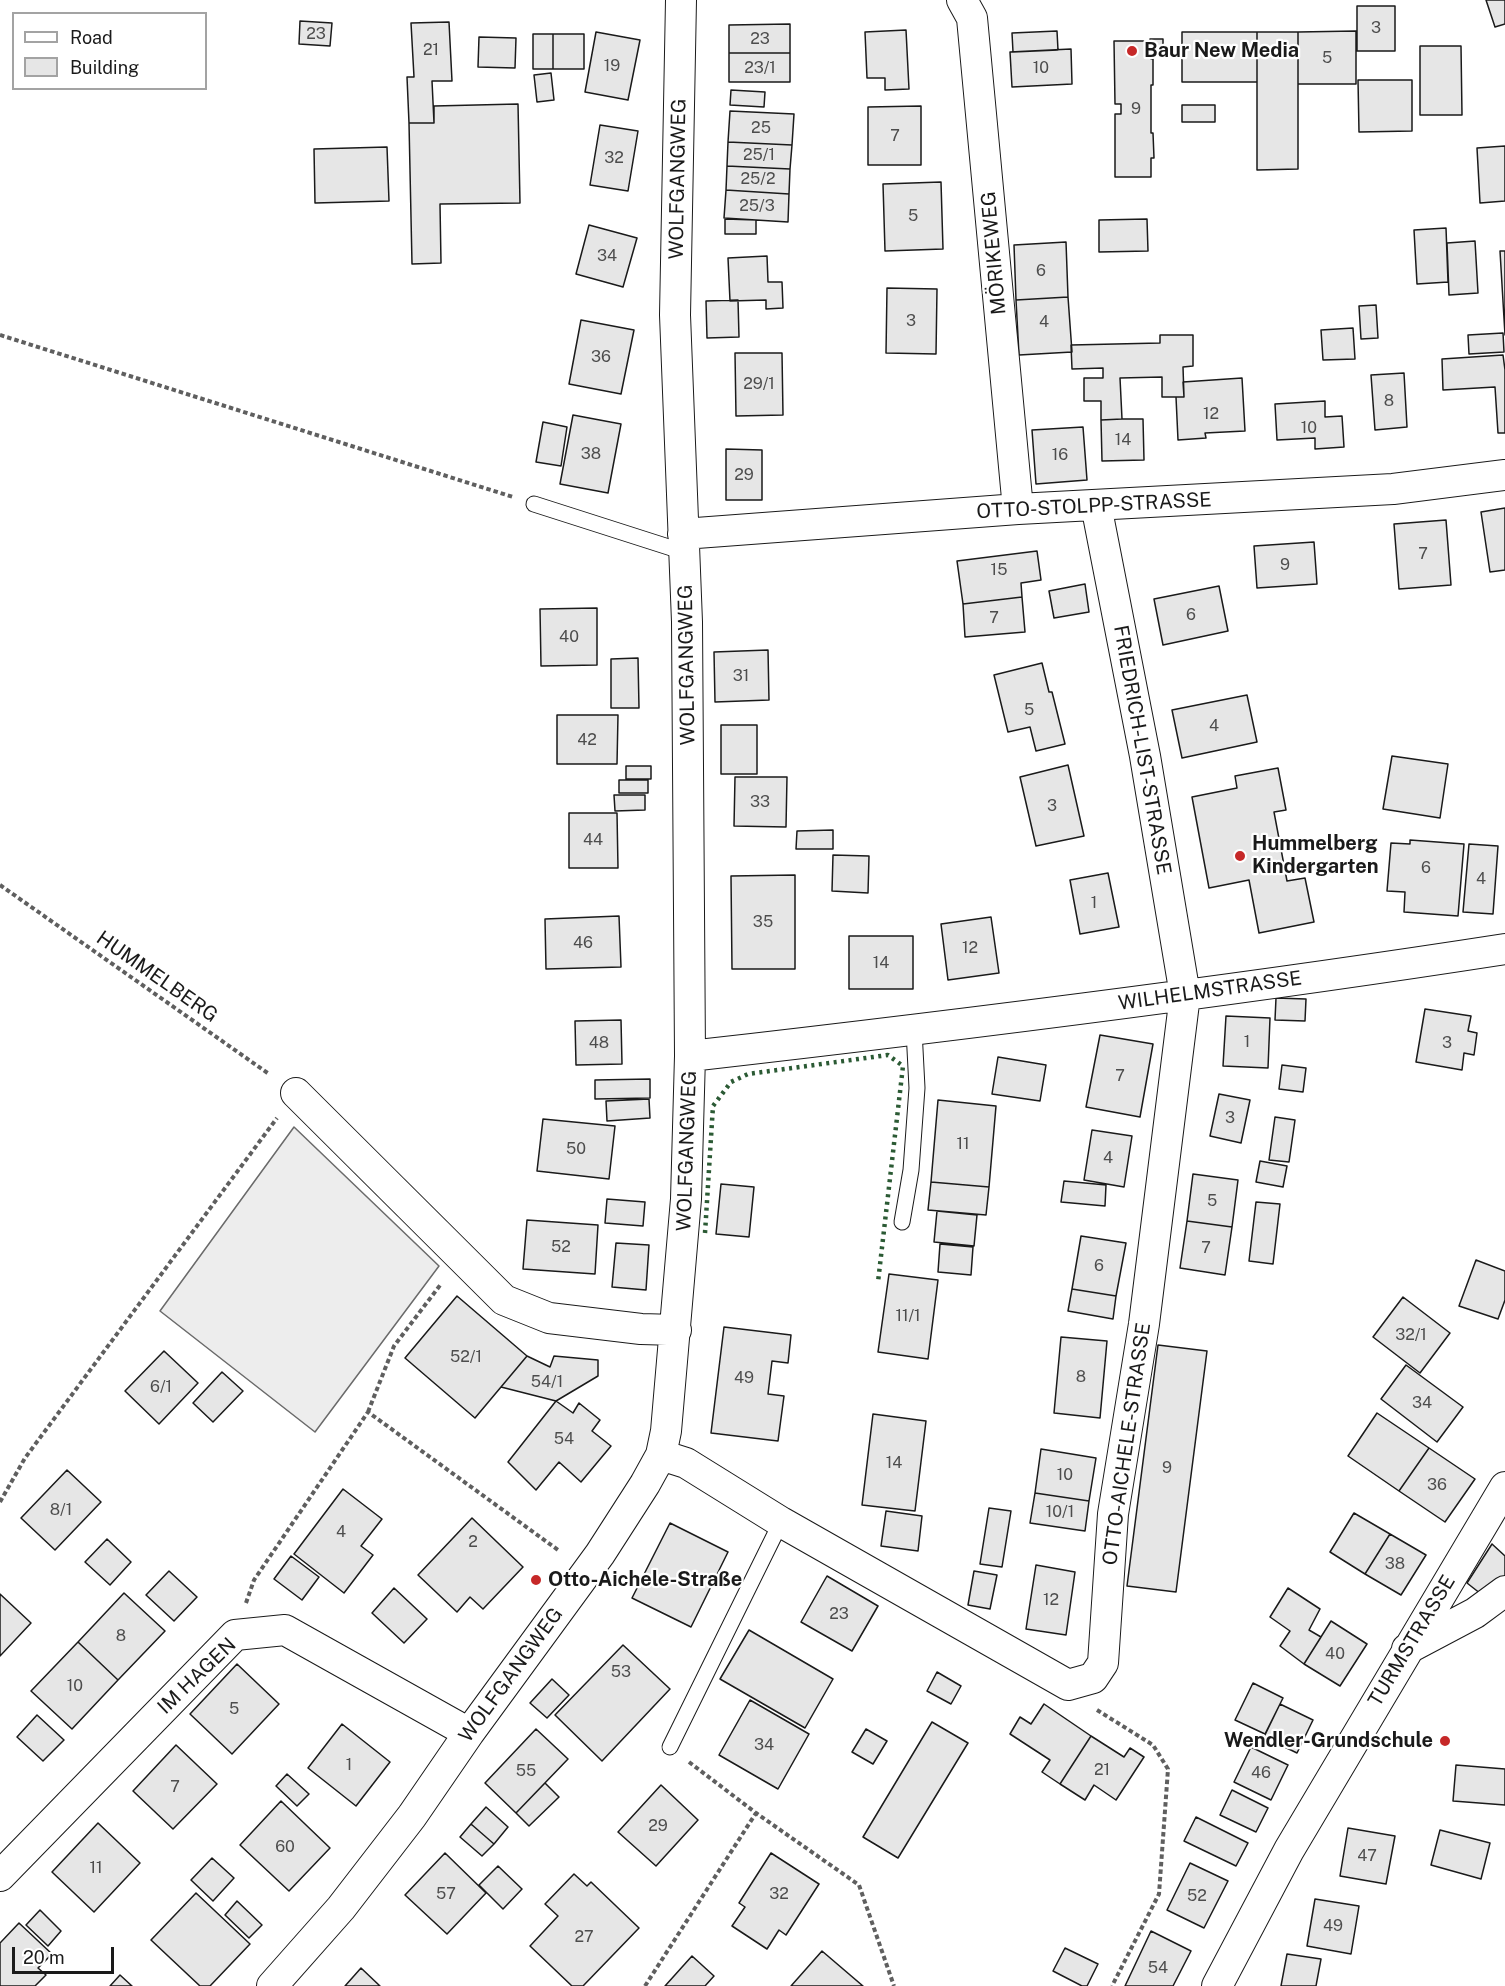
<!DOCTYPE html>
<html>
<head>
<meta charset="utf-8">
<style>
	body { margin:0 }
	#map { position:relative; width:1505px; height:1986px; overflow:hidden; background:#fff; font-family:"Public Sans",sans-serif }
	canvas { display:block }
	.legend { position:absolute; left:12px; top:12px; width:195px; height:78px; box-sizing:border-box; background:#fff; border:2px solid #a3a3a3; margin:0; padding:8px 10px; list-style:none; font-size:18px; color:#1a1a1a }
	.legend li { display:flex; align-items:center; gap:12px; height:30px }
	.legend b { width:30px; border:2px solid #a3a3a3 }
	.scale { position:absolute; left:12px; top:1947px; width:102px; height:27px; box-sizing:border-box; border:3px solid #1a1a1a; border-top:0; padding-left:8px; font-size:18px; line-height:21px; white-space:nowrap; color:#1a1a1a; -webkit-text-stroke:4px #fff; paint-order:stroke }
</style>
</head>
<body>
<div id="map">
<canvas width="1505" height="1986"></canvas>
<ul class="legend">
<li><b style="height:8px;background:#fff"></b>Road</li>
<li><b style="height:16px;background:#e6e6e6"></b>Building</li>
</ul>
<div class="scale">20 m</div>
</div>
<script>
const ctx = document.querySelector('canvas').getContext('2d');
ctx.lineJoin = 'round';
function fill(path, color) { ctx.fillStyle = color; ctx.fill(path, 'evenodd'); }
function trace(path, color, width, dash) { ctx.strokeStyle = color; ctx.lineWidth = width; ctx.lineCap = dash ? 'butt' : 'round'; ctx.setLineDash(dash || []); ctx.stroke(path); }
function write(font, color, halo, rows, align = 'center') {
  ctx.font = font + ' "Public Sans",sans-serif'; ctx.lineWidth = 4.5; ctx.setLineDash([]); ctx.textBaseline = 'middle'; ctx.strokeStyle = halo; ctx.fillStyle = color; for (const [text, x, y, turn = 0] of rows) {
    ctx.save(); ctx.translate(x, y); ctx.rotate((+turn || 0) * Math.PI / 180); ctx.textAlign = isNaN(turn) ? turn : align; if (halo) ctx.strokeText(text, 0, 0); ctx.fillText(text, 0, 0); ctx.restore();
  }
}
const built = new Path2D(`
	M294,1127l145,139 -124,166 -155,-121z`);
fill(built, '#ededed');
trace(built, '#6a6a6a', 1.5);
const building = new Path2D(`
	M1486,0h19v24l-10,3z
	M1357,6h38v45h-38z
	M300,21l32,2 -2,23 -31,-2z
	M449,22l3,59h-20l2,42h-25l-2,-46h7l-3,-54z
	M790,24v29h-61v-28z
	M906,30l3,59 -24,1v-12h-18l-2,-46z
	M1057,31l1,19 -45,2 -1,-19z
	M1356,31v53h-58v-52z
	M596,32l44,8 -12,60 -43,-8z
	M1182,32h75v50h-75z
	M1257,32h41v137l-41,1z
	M533,34h20v35h-20z
	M553,34h31v35h-31z
	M479,37l37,1 -1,30 -37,-1z
	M1150,39h13v14h-12z
	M1114,41h37v18h2v26h-2v48h2l1,25h-3v19h-36v-63h6v-10h-6z
	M1420,46h41l1,69h-42z
	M1071,49l1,35 -60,3 -2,-35z
	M729,53h61v29h-61z
	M551,73l3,27 -17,2 -3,-27z
	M1358,80h54v51l-53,1z
	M731,90l34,2 -1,15 -34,-2z
	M518,104l2,99 -80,1 1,59 -29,1 -3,-141h25v-17z
	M1182,105h33v17h-33z
	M921,106v59h-53v-58z
	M730,111l64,3 -2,31 -64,-3z
	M600,125l38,6 -10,60 -38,-6z
	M728,142l64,3 -2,24 -63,-3z
	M1505,146v55l-25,2 -3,-55z
	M387,147l2,54 -74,2 -1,-54z
	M727,166l63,3 -1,25 -63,-4z
	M941,182l2,67 -58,2 -2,-67z
	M726,190l63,4 -1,28 -64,-4z
	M725,219l31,1v14h-31z
	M1147,219l1,32 -49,1v-32z
	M589,225l48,13 -14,49 -47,-13z
	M1446,228l2,54 -31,2 -3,-54z
	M1475,241l3,52 -29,2 -2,-52z
	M1066,242l2,55 -52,3 -2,-55z
	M1500,251h5v84z
	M767,256l1,26h14l1,26 -17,1v-9l-36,1 -2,-43z
	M887,288l50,1 -1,65 -50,-1z
	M1068,297l4,55 -53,3 -3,-55z
	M738,300l1,37 -32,1 -1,-37z
	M1376,305l2,33 -17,1 -2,-33z
	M581,320l53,10 -13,64 -52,-10z
	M1353,328l2,31 -32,1 -2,-30z
	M1503,333l1,19 -35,2 -1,-19z
	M1160,335h33v31l-10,1 1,30h-22v-20l-42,1 2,41 -21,1v-19h-17v-23h19v-10l-31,1 -1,-24 89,-2z
	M735,353h47l1,62 -47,1z
	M1503,355l2,15v63h-7l-3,-46 -52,3 -1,-31z
	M1404,373l3,54 -32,3 -4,-55z
	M1242,378l3,53 -40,2 1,5 -28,2 -2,-43h8l-1,-15z
	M1325,401v16l17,-1 2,31 -29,2v-11l-38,2 -2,-36z
	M573,415l48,9 -13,69 -48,-9z
	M1122,419h21l1,41 -42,1 -1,-41z
	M543,422l24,5 -6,39 -25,-4z
	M1083,427l4,53 -51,4 -4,-54z
	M726,449l36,1v50h-36z
	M1505,508v62l-15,2 -9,-60z
	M1446,520l5,65 -52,4 -5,-65z
	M1314,542l3,42 -60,4 -3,-42z
	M1037,551l4,29 -20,3 1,14 -59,7 -6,-43z
	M1085,584l4,28 -35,6 -5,-27z
	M1219,586l9,45 -65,14 -9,-46z
	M1022,597l3,35 -60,5 -2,-33z
	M597,608v57l-56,1 -1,-57z
	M768,650l1,50 -54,2 -1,-50z
	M638,658l1,50h-28v-49z
	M1042,663l7,29h3l13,52 -29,7 -6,-24 -22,5 -14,-57z
	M1247,695l10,47 -75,16 -10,-48z
	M557,715h61l-1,49h-60z
	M721,725h36v49h-36z
	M1392,756l56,8 -8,54 -57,-9z
	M1068,765l16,71 -48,10 -16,-69z
	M626,766h25v13h-25z
	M1278,768l8,42 -12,2 13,69 18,-3 9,44 -55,11 -10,-53 -40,8 -17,-91 45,-9 -2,-12z
	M735,777h52l-1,50 -52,-1z
	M619,780h29v13h-29z
	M614,795h31v15l-30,1z
	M569,813h48l1,55h-49z
	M833,830v19h-37l1,-18z
	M1410,840l54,4 -6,72 -54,-4 1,-20 -18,-1 4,-48 19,1z
	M1469,844l29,2 -5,68 -30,-2z
	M833,855l36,1 -1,37 -36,-2z
	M1108,873l11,54 -39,7 -10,-54z
	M795,875v94h-63l-1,-93z
	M619,916l2,51 -75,2 -1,-50z
	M991,917l8,56 -51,7 -7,-56z
	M849,936h64v53h-64z
	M1276,998l30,1 -1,22 -30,-1z
	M1425,1009l46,7 -3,15 9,2 -3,22 -10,-2 -2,17 -46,-8z
	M1226,1016l44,2 -2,50 -45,-2z
	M621,1020l1,44 -46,1 -1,-44z
	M1100,1035l53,9 -13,73 -54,-10z
	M998,1057l48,8 -6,36 -48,-7z
	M1282,1065l24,3 -3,24 -24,-3z
	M650,1079v19l-55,1v-19z
	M1219,1094l31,6 -9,43 -31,-7z
	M649,1099l1,19 -43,3 -1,-20z
	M938,1100l58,6 -7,81 -58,-5z
	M1275,1117l20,3 -6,42 -20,-2z
	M543,1119l72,7 -6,53 -72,-8z
	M1092,1130l40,6 -8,51 -40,-7z
	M1260,1161l27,5 -4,21 -27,-5z
	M1193,1174l45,6 -6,47 -45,-6z
	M1064,1181l42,4 -1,21 -44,-4z
	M931,1182l58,5 -3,28 -58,-5z
	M721,1184l33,3 -5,50 -33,-3z
	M607,1199l38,3 -2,24 -38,-3z
	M1256,1202l24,2 -7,60 -24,-3z
	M937,1211l40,4 -3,31 -40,-4z
	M527,1220l71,5 -3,49 -72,-5z
	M1187,1221l45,6 -7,48 -45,-7z
	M1081,1236l45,7 -10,53 -44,-7z
	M616,1243l33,2 -3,45 -34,-3z
	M940,1244l33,3 -2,28 -33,-3z
	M1476,1260l29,11v29l-7,19 -39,-13z
	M889,1274l49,6 -10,79 -50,-7z
	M1072,1289l44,7 -3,23 -45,-8z
	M457,1296l70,60 -52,62 -70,-60z
	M1403,1297l47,36 -30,40 -47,-36z
	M724,1327l67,8 -3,28 -16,-2 -4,33 16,2 -6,45 -67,-8z
	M1061,1337l46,4 -7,77 -46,-5z
	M1158,1345l49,6 -31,241 -49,-6z
	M164,1351l34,32 -39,41 -34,-33z
	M527,1356l23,11 4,-11 44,4v16l-42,25 -55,-14z
	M1406,1365l57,42 -26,35 -56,-43z
	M222,1372l21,19 -30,31 -20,-19z
	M556,1401l17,12 6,-10 21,17 -8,11 19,15 -30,36 -22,-20 -23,28 -28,-28z
	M1377,1413l52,35 -30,43 -51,-35z
	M873,1414l53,7 -11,90 -53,-6z
	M1429,1448l46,31 -30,43 -46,-31z
	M1041,1449l55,9 -7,43 -54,-8z
	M67,1470l34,32 -46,48 -34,-32z
	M343,1489l39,30 -21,27 12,9 -29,38 -50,-39z
	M1035,1493l54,8 -4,30 -55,-8z
	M989,1508l22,3 -9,56 -22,-3z
	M886,1511l36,5 -4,35 -37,-5z
	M1354,1513l36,21 -25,40 -35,-22z
	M472,1518l51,49 -40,42 -13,-12 -13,15 -39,-37z
	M670,1523l58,29 -37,75 -59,-29z
	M1390,1534l36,21 -25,40 -36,-21z
	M107,1539l24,23 -21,23 -25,-23z
	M1492,1544l13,12v22l-24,16 -14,-11z
	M291,1556l28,21 -17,23 -28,-21z
	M1036,1565l39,7 -9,63 -40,-6z
	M169,1571l28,26 -23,24 -28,-26z
	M974,1571l23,4 -7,34 -22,-4z
	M827,1576l51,30 -26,45 -51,-29z
	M394,1588l33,31 -23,24 -32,-30z
	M1288,1588l32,21 -11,21 12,7 -17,27 -24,-18 10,-15 -20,-14z
	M124,1593l41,38 -47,49 -40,-38z
	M0,1594l31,29 -31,33z
	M1331,1621l36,23 -27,42 -36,-22z
	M749,1630l84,49 -28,49 -85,-49z
	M78,1642l40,38 -46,49 -41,-38z
	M623,1645l47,44 -68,72 -47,-46z
	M237,1664l42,40 -47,50 -42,-40z
	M937,1672l24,14 -10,18 -24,-13z
	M552,1679l17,16 -22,23 -17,-15z
	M1253,1683l30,15 -18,36 -30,-14z
	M750,1700l59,34 -31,55 -59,-34z
	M1044,1704l47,32 -31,48 -18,-12 8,-12 -40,-26 10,-17 11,7z
	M1280,1704l33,16 -16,33 -33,-16z
	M37,1715l27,25 -21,21 -26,-24z
	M932,1722l36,21 -70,115 -35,-21z
	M342,1724l48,38 -34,44 -48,-38z
	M536,1729l32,30 -52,54 -31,-30z
	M866,1729l21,12 -14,23 -21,-12z
	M1091,1736l33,21 6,-9 14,9 -28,43 -22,-15 -9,15 -25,-16z
	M176,1745l41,39 -44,45 -40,-38z
	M1251,1747l37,18 -17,35 -37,-18z
	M1456,1765l49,4v36l-52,-4z
	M287,1774l22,20 -12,12 -21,-20z
	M545,1783l14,14 -30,29 -13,-13z
	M661,1785l37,35 -42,46 -38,-34z
	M1232,1790l36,18 -12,24 -36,-17z
	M281,1801l49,47 -41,43 -49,-46z
	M486,1807l22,20 -14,17 -23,-20z
	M1196,1817l52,26 -12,23 -52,-25z
	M98,1823l42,40 -46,49 -42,-40z
	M471,1824l23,20 -12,12 -22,-19z
	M1348,1828l47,8 -9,48 -46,-8z
	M1440,1830l50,13 -9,36 -50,-14z
	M445,1853l41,40 -39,41 -42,-39z
	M771,1853l48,31 -33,51 -7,-5 -12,19 -35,-23 13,-19 -6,-4z
	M212,1858l22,20 -21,23 -22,-21z
	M1190,1863l38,18 -24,47 -37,-18z
	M498,1866l24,23 -19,20 -24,-24z
	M574,1874l13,12 4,-4 48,46 -56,58h-11l-42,-40 28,-30 -13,-12z
	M196,1893l54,51 -40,42h-10l-49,-46z
	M1315,1899l44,7 -8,48 -44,-8z
	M237,1901l25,24 -13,13 -24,-23z
	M40,1910l21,21 -13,15 -22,-21z
	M19,1923l33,31 -14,14 8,7 -11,11h-35v-43z
	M1151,1931l40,20 -18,35h-48z
	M1065,1948l33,16 -11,22h-5l-29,-15z
	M822,1951l41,35h-72z
	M1287,1954l34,5 -5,27h-35z
	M692,1956l22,20 -9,10h-40z
	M361,1968l19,18h-35z
	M120,1975l12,11h-22z`);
fill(building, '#e6e6e6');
trace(building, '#1a1a1a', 1.5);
const service = new Path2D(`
	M534,504l150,48
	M902,1222l9,-52 6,-82 -3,-58
	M670,1747l111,-225`);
const minor = new Path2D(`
	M962,0l10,18 46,491
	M683,534l335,-25 375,-20 112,-14
	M690,1056c272,-31 544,-65 815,-107
	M296,1093l208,207 45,18 92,11 35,1
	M661,1455l25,8 95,59 287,163 25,-7 10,-15 10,-149 31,-190 41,-329 -40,-239 -49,-251
	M1407,1649l68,-36 30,-22
	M0,1876l235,-241 50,-5 184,103
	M272,1986l69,-78 71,-92 57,-83 131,-179 45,-70 16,-29 5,-24 20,-232 4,-143 -3,-434 -12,-307 6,-315
	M1217,1986l72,-136 216,-363`);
trace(service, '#1a1a1a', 17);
trace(minor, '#1a1a1a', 32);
trace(new Path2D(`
	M0,335l513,162
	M0,885l269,189
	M368,1412l26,-66 47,-62
	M0,1502l25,-44 252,-340
	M246,1603l8,-23 114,-168 190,138
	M1097,1710l56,35 15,24 -9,125 -47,92
	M689,1762l67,51 103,72 35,101
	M645,1986l111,-173`), '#5f5f5f', 4, [4.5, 3]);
trace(service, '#fff', 15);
trace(minor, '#fff', 30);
trace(new Path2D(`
	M705,1233l8,-127 18,-24 17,-8 140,-19 15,11 -25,216`), '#2b5a34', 4.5, [3, 4.5]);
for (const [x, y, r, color] of [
	[1132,51,6,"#c62828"],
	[1240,856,6,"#c62828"],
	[536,1580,6,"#c62828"],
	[1445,1741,6,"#c62828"]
]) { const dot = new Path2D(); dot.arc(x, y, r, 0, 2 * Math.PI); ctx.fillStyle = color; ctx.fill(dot); trace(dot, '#fff', 2); }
write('16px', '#4d4d4d', null, [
	["3",1376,28],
	["23",316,34],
	["23",760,39],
	["21",431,50],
	["5",1327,58],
	["19",612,66],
	["23/1",760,68],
	["10",1041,68],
	["9",1136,109],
	["25",761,128],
	["7",895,136],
	["25/1",759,155],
	["32",614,158],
	["25/2",758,179],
	["25/3",757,206],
	["5",913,216],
	["34",607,256],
	["6",1041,271],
	["3",911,321],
	["4",1044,322],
	["36",601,357],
	["29/1",759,384],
	["8",1389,401],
	["12",1211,414],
	["10",1309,428],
	["14",1123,440],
	["38",591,454],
	["16",1060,455],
	["29",744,475],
	["7",1423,554],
	["9",1285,565],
	["15",999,570],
	["6",1191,615],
	["7",994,618],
	["40",569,637],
	["31",741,676],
	["5",1029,710],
	["4",1214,726],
	["42",587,740],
	["33",760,802],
	["3",1052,806],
	["44",593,840],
	["6",1426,868],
	["4",1481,879],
	["1",1094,903],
	["35",763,922],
	["46",583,943],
	["12",970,948],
	["14",881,963],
	["1",1247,1042],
	["48",599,1043],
	["3",1447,1043],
	["7",1120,1076],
	["3",1230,1118],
	["11",963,1144],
	["50",576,1149],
	["4",1108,1158],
	["5",1212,1201],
	["52",561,1247],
	["7",1206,1248],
	["6",1099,1266],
	["11/1",908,1316],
	["32/1",1411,1335],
	["52/1",466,1357],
	["8",1081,1377],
	["49",744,1378],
	["54/1",547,1382],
	["6/1",161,1387],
	["34",1422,1403],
	["54",564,1439],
	["14",894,1463],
	["9",1167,1468],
	["10",1065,1475],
	["36",1437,1485],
	["8/1",61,1510],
	["10/1",1060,1512],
	["4",341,1532],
	["2",473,1542],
	["38",1395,1564],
	["12",1051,1600],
	["23",839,1614],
	["8",121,1636],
	["40",1335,1654],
	["53",621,1672],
	["10",75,1686],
	["5",234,1709],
	["34",764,1745],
	["1",349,1765],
	["21",1102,1770],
	["55",526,1771],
	["46",1261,1773],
	["7",175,1787],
	["29",658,1826],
	["60",285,1847],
	["47",1367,1856],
	["11",96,1868],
	["57",446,1894],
	["32",779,1894],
	["52",1197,1896],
	["49",1333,1926],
	["27",584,1937],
	["54",1158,1968]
]);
write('bold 20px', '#1a1a1a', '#fff', [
	["Baur New Media",1144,51],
	["Hummelberg",1252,844],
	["Kindergarten",1252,867],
	["Otto-Aichele-Straße",548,1580],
	["Wendler-Grundschule",1433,1741,"right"]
], 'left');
write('20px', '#1a1a1a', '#fff', [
	["WOLFGANGWEG",678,179,-89],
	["MÖRIKEWEG",994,253,-95],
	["OTTO-STOLPP-STRASSE",1094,506,-3],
	["WOLFGANGWEG",687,665,-91],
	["FRIEDRICH-LIST-STRASSE",1142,750,80],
	["HUMMELBERG",157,977,35],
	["WILHELMSTRASSE",1210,991,-8],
	["WOLFGANGWEG",687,1151,-88],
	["OTTO-AICHELE-STRASSE",1127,1444,-82],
	["TURMSTRASSE",1412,1641,-59],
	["WOLFGANGWEG",511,1675,-54],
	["IM HAGEN",197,1676,-44]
]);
</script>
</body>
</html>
